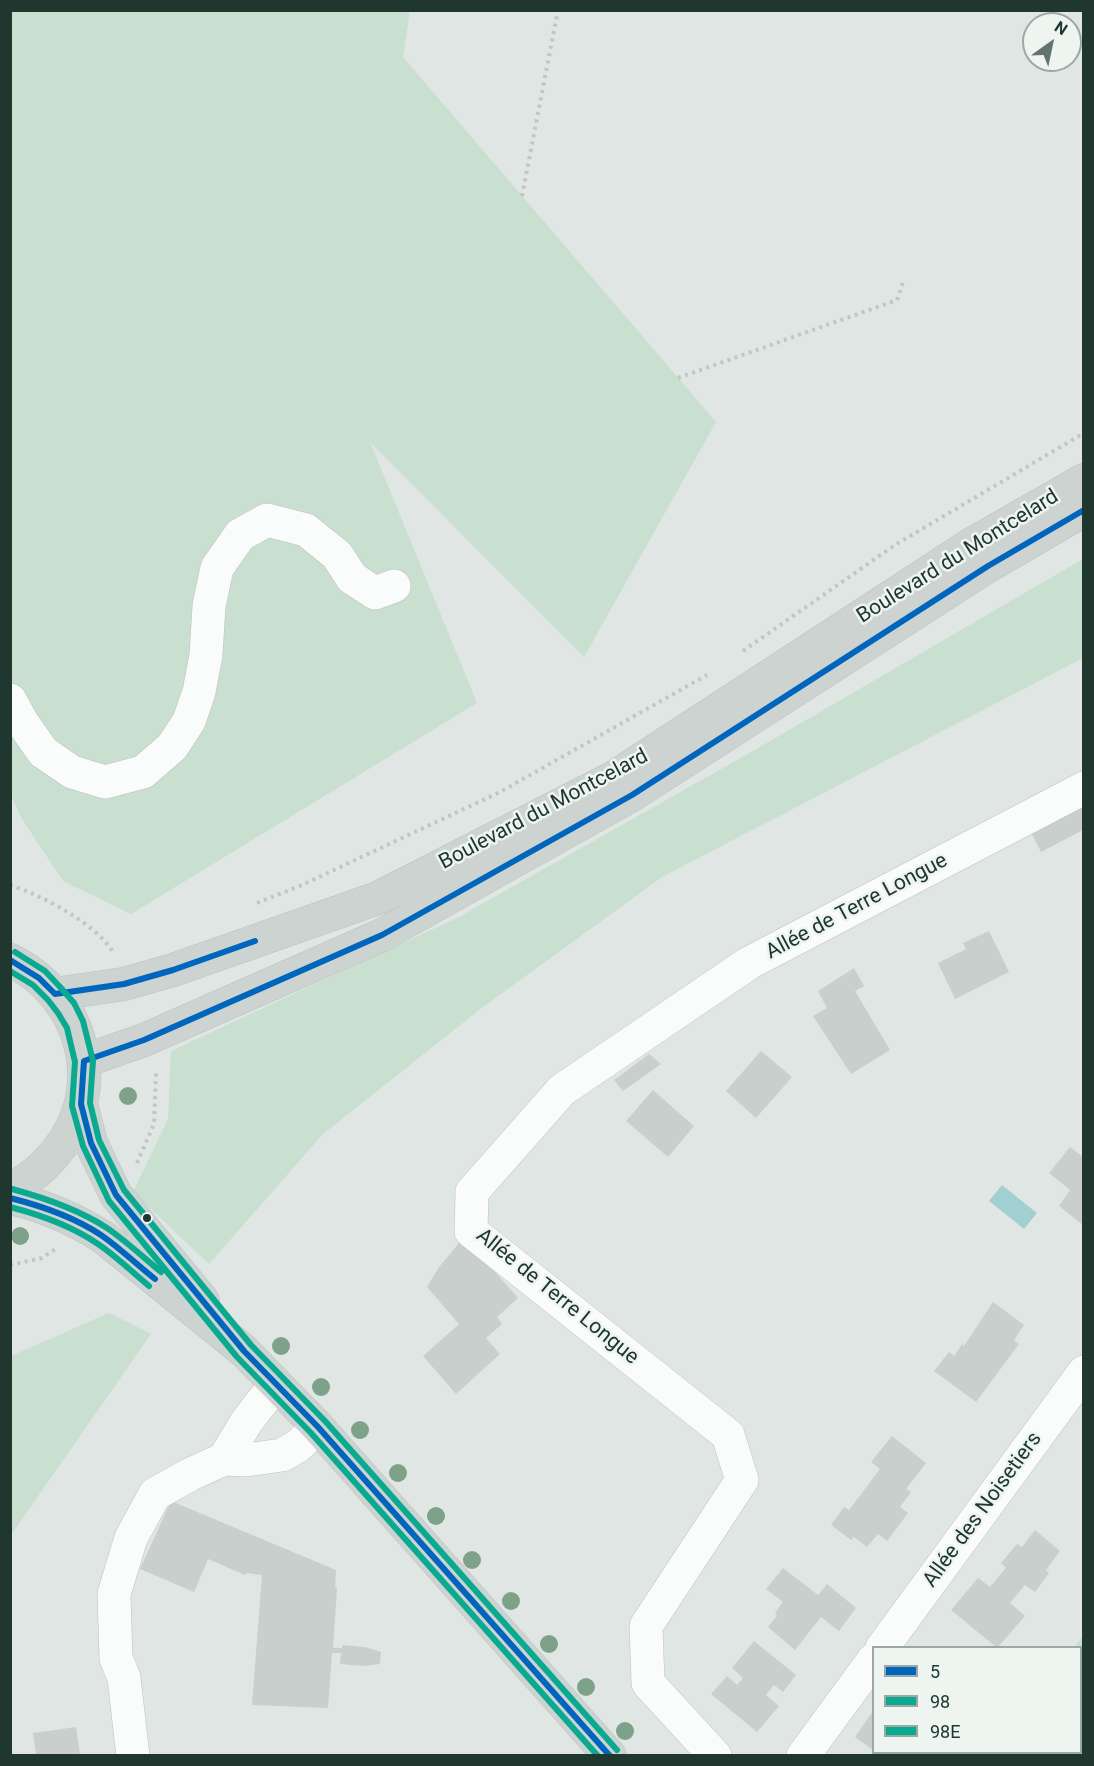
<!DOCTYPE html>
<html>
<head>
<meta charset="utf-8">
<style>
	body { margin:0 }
	#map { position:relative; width:1094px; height:1766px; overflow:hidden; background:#e0e6e3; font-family:Roboto,sans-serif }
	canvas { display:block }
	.frame { position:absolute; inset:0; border:12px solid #20372f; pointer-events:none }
	.legend { position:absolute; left:872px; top:1646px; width:210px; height:108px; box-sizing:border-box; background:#eef5f1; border:2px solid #9ca9a3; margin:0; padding:8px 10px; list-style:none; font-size:18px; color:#20372f }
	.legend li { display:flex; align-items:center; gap:12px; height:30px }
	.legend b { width:30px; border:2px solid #9ca9a3 }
	.north { position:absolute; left:1022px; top:12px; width:60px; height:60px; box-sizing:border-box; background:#eef5f1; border:2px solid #9ca9a3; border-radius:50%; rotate:33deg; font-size:16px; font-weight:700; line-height:24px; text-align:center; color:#20372f }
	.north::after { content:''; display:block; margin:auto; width:21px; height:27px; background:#63746e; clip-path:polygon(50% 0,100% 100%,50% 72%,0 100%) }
</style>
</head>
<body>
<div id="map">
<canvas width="1094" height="1766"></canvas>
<div class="frame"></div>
<ul class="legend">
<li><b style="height:8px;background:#0065bd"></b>5</li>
<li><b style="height:8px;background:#0aaa91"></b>98</li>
<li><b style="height:8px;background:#0aaa91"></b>98E</li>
</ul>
<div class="north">N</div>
</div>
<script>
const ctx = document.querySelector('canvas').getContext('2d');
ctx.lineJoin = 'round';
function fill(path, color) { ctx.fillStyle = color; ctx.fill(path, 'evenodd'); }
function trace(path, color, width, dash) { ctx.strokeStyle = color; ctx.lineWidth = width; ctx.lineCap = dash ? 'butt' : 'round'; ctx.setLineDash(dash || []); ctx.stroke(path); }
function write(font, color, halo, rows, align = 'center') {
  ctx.font = font + ' Roboto,sans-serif'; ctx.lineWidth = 5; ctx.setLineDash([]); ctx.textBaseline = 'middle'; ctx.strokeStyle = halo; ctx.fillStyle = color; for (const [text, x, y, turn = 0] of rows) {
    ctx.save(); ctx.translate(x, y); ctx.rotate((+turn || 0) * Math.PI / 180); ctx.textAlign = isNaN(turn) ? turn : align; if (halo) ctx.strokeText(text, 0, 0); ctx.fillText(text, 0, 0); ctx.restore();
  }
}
fill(new Path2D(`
	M11,11h399l-7,46 313,365 -132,235 -214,-215 107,261 -346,211 -68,-33 -41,-62 -11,-23z
	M1083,559v99l-421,219 -179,130 -160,127 -114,130 -76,-72 35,-73 3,-68 288,-134 294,-166z
	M109,1313l42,21 -140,201v-179z
	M1082,1637l1,118h-88l3,-3h82v-104l-5,-1z`), '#c9dfcf');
fill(new Path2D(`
	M1002,1185l35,28 -13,16 -35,-28z`), '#a2d0d2');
fill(new Path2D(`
	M1083,804v26l-42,22 -11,-22z
	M989,931l20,41 -54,27 -17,-36 28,-14 -3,-6z
	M854,968l10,18 -9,5 35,59 -39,24 -38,-58 14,-8 -9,-17z
	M761,1051l31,26 -36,41 -30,-27z
	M649,1054l12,10 -38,27 -9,-11z
	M653,1090l41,36 -26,31 -42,-36z
	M1070,1147l13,10v68l-24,-19 11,-16 -21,-17z
	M464,1237l54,61 -21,19 5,7 -16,14 14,16 -44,40 -33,-38 36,-32 -32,-37 12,-20z
	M993,1302l31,23 -10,15 5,4 -43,58 -42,-31 15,-19 5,4 8,-12 2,2z
	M892,1436l34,27 -20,26 5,3 -11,15 8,6 -21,28 -9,-7 -11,13 -13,-10 -3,3 -20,-15 13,-18 5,3 31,-41 -9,-7z
	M171,1501l165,69 -1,17 2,1 -4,60h9v-3l23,2 16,5 -1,12 -15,2 -25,-2 1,-11h-9l-4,55 -76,-3 10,-130 -15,-2 -2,2 -37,-16 -14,33 -54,-23z
	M1035,1530l25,21 -14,19 3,3 -14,19 -10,-7 -15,18 15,13 -27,31h-2l-45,-37 27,-32 12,9 16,-19 -5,-5 16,-19 5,3z
	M783,1568l35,27 9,-11 29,24 -17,23 -18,-14 -26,33 -27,-23 9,-11 -2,-3 8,-11 -17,-13z
	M754,1641l42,34 -13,17 -9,-7 -8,10 13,11 -22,26 -46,-38 16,-18 10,9 6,-7 -11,-10z
	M873,1711v39l-18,-13z
	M76,1727l4,28h-44l-3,-22z
	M877,1752h56l-2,3h-50z`), '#c9cfcc');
const minor = new Path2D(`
	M10,700l12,22 21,30 29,20 33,10 38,-10 29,-25 17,-26 10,-29 7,-37 3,-49 8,-38 23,-33 27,-15 39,10 31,25 15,23 23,15 19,-7
	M224,1459l23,-38 29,-37
	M882,1648l202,-276
	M133,1756l-9,-78 -8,-20 -2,-64 17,-56 24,-44 36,-20 33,-15 22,1 36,-5 16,-9 20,-19
	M715,1756l-67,-73 -2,-57 96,-146 -14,-45 -257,-204 1,-39 90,-102 187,-127 335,-175
	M803,1756l71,-97`);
const major = new Path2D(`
	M10,960c73,35 99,127 47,191 -12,15 -28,30 -47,37
	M55,994l69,-10 49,-14 205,-72 235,-120 359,-234 112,-64
	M84,1061l60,-21 238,-105 250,-140 356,-229 96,-56
	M81,1104l10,39 25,52 87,106
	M10,1198c32,7 66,22 93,39l141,114 32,33 42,43 292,329`);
trace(minor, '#bdc2c0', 34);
trace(major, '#bbc3bf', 34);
trace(new Path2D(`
	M522,196l36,-186
	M678,378l219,-78 6,-18
	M743,651l152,-106 189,-112
	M10,885c33,11 85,38 103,67
	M257,903l45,-18 198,-93 207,-117
	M137,1163l17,-39 2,-50 -1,-4
	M10,1265l32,-7 15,-10`), '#bfc6c4', 4, [3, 4.5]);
trace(minor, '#fafbfb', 33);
trace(major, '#ccd3d0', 33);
trace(new Path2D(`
	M10,960l29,18 16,16 69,-10 49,-14 82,-29
	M10,1198c32,8 64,19 91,37 19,13 36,30 54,44
	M610,1756l-292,-329 -74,-76 -128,-156 -25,-52 -10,-39 3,-43 60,-21 238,-105 250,-140 356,-229 96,-56`), '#0065bd', 6);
trace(new Path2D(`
	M10,971l23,14 15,15 10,13 9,15 8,34 -3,44 11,40 26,55 128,156 74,76 287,323
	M10,1207c31,8 62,19 88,37 18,12 34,28 51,42`), '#0aaa91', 6);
trace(new Path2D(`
	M15,952l30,19 16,17 13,15 9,18 10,40 -3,42 9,37 25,50 127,155 74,76 292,329
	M12,1189c33,9 66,20 95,39 19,13 36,29 54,44`), '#0aaa91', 6);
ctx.fillStyle = '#7ea289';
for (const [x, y] of [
	[128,1096],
	[20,1236],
	[281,1346],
	[321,1387],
	[360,1430],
	[398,1473],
	[436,1516],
	[472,1560],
	[511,1601],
	[549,1644],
	[586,1687],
	[625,1731]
]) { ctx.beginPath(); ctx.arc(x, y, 9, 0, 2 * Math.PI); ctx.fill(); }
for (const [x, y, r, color] of [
	[147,1218,5,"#20372f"]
]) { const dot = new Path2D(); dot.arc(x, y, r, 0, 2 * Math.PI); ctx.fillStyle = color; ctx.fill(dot); trace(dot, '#eef5f1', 2); }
write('21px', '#20372f', '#eef5f1', [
	["Boulevard du Montcelard",958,557,-32],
	["Boulevard du Montcelard",544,810,-28],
	["Allée de Terre Longue",857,907,-28],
	["Allée de Terre Longue",557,1297,39],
	["Allée des Noisetiers",983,1510,-54]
]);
</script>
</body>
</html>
